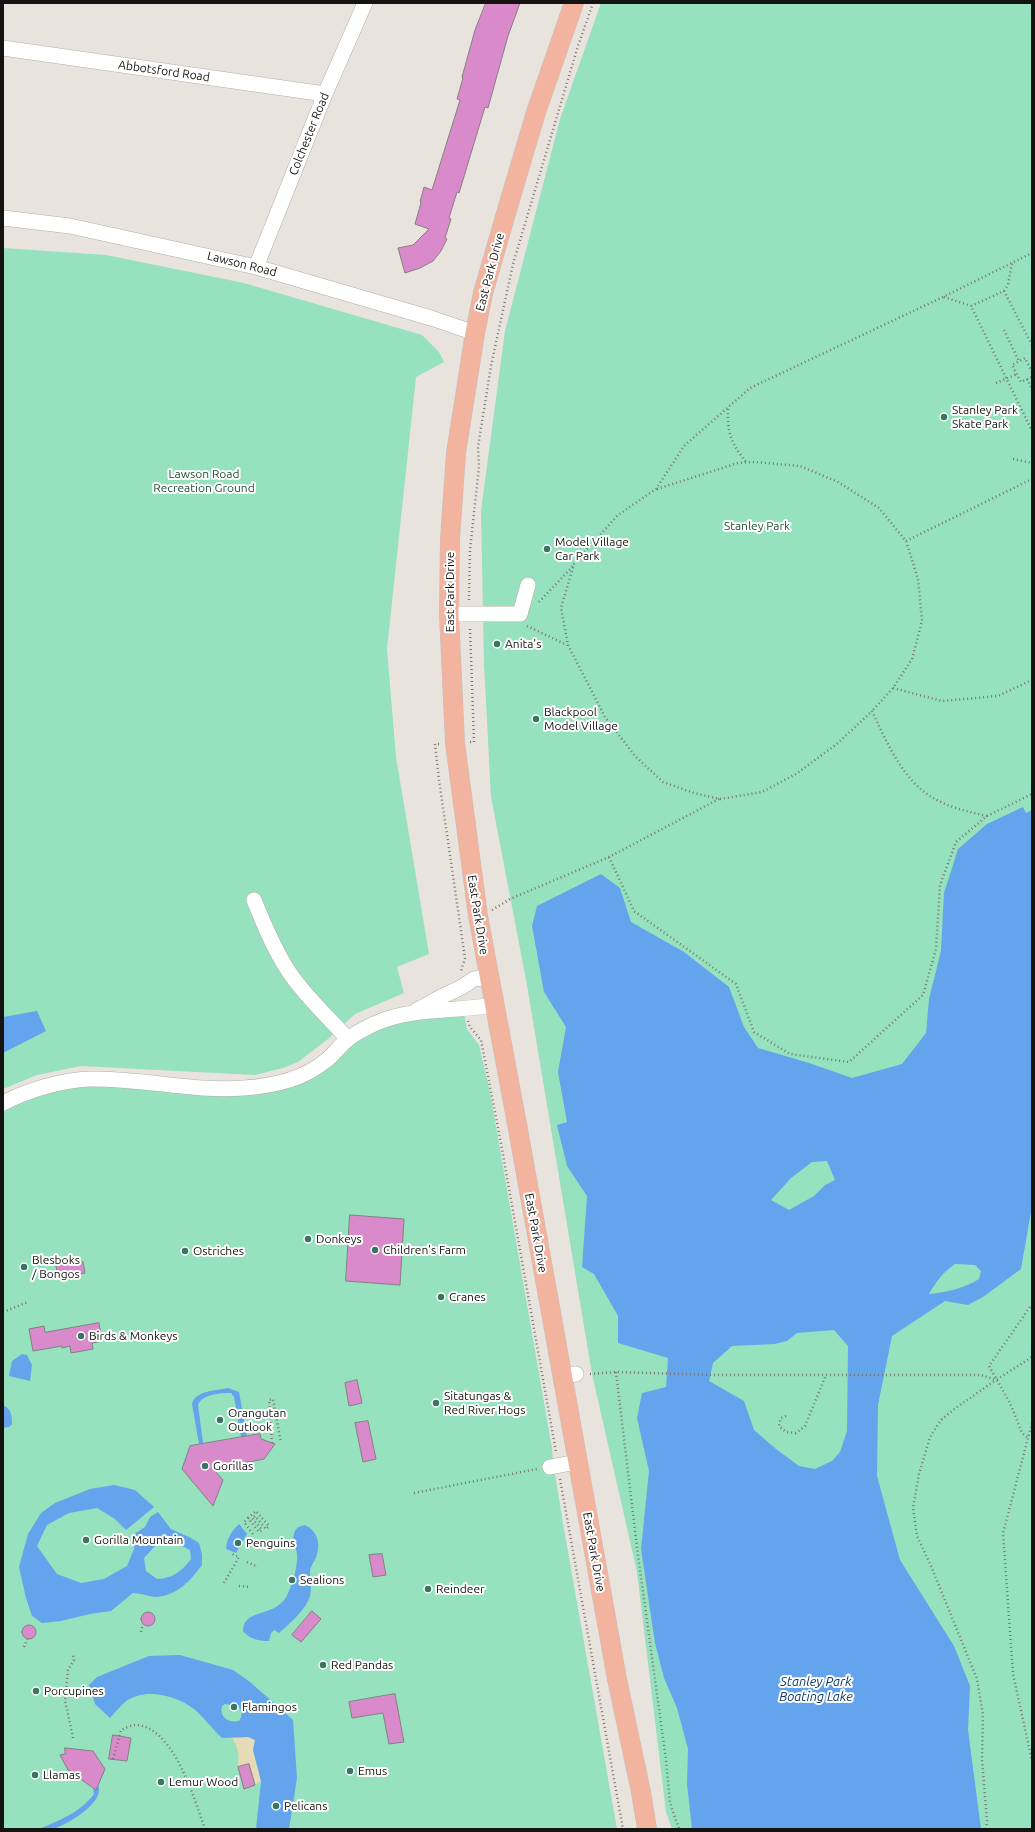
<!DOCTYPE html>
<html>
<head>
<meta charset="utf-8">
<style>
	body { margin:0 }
	#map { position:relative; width:1035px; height:1832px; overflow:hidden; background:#e8e4dd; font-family:Ubuntu,sans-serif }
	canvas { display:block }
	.frame { position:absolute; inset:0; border:4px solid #151311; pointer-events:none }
</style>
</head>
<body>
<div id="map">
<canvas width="1035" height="1832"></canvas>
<div class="frame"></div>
</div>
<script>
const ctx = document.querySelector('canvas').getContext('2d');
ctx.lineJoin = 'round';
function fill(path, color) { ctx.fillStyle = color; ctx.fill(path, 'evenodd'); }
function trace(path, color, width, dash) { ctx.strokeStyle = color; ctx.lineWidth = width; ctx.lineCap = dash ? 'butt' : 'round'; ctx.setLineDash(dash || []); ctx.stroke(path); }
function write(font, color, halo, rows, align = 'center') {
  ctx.font = font + ' Ubuntu,sans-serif'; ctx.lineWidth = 4; ctx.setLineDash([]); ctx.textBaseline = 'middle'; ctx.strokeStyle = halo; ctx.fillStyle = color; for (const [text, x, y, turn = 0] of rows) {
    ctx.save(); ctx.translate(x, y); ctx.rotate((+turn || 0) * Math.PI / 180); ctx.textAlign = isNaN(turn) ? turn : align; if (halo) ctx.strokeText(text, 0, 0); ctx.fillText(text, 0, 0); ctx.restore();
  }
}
fill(new Path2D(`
	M601,3h431v1826h-360l-6,-17 -29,-240 -45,-198 -65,-389 -36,-188 -7,-133 -3,-153 24,-180 55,-212z
	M3,248l103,7 138,28 178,52 17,17 5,10 -28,15 -29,272 9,108 33,197 -32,13 7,26 -49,21 -27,25 -30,23 -15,6 -28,7 -174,-9 -44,9 -34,14z
	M463,1008l4,21 12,16 11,47 62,356 1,14 11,67 53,300h-614v-726l57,-20 216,1 99,-60z`), '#96e1be');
fill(new Path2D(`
	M248,1737l7,3 -2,10 8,31 -6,4 -6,-21 -11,3c1,-12 1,-19 -6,-29z`), '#e5dbb6');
fill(new Path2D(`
	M1023,807l3,6 6,-3v396l-11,63 -38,28 -15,8 -23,-4 -53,35 -14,69 -1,71 23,84 54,86 16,40 -2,44 13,99h-289l-5,-45 1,-35 -11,-41 -13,-30 -9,-35 -14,-94 8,-78 -12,-53 5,-25 24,-6 2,-29 -50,-15v-27l-24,-42 -12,-7 5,-71 -20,-30 -10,-41 10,-3 -9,-50 8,-45 -22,-35 -12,-66 5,-20 64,-32 19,14 11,34 53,30 45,35 15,40 14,21 51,15 43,15 50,-14 24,-31 3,-34 12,-48 3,-58 14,-44 29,-25zM827,1161l8,19 -10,5 -11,11 -25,14 -18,-10 20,-22 21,-16zM955,1264l20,1 6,6 -2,8c-16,10 -32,13 -50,15 7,-12 14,-22 26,-30zM834,1330l14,16 -1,85 -7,21 -8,9 -17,8 -16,-3 -23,-17 -22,-19 -10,-29 -35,-20 4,-18 19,-17 43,-2 12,-3 10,-8z
	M37,1011l9,20 -43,22v-36z
	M22,1354l5,1 5,10 -2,16 -21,-5 3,-15z
	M228,1388l11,4 8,44 -6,1 -7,-40 -3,-4c-10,0 -29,1 -33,12l5,38 -4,1 -7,-40c4,-14 23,-13 36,-16z
	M3,1405c8,4 9,10 9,19l-3,3 -6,1 1,-13z
	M114,1485l21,5 19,17 -28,23 -11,-11 -18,-11 -28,5 -22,12 -10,21 20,28 24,9 23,-4 23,-13 7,-17 -1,-14 12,-8 5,-10 8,-5 13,17 20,9 8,5 3,11v11c-11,15 -24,30 -45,32 -7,0 -16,-4 -24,-4l-22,18 -21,3 -29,7 -19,2 -10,-7 -6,-18 -7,-31 9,-33 13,-21 14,-10 35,-14zM172,1541l18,9 1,9c-10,13 -18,19 -34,20l-11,-8 -2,-13 12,-13z
	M239,1524l8,10 -11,19 -10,-4c1,-11 5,-17 13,-25z
	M305,1525c11,5 16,17 12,29 -1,6 -6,10 -7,17 0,10 3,21 -2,30 -5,11 -20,24 -29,32l-5,-3 -3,3 -2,8c-11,0 -19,-2 -26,-10 0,-24 35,-12 45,-38 5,-11 10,-27 9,-39 -1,-7 -6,-16 -2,-23 2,-4 6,-5 10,-6z
	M180,1655l53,15 17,12 43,38 4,58 -8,51h-33l5,-48 -8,-31 2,-10 -7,-3 -26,1c-10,-9 -18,-21 -28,-29 -18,-14 -50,-22 -69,-7 -6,5 -10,11 -15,16l-15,-14 -6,-19 8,-8 52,-21zM225,1704l13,2c4,6 5,9 1,15 -10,2 -20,-3 -17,-15z
	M98,1785c8,17 -32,41 -46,44 -4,1 -9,0 -13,0 19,-8 42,-17 55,-35l-1,-6 3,2z`), '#64a4ed');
const building = new Path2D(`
	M486,3h34l-12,33 -20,72 -3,-1 -26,86 -2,-1 -8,26 2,1 -6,19 2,1 -6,12 -8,10 -13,7 -15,5 -7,-25 15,-3 16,-16 -14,-5 6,-21 -1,-1 4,-15 8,3 28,-90 -3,-1 6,-21 -1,-1 13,-47z
	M350,1215l54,4 -4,66 -54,-4z
	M83,1262l2,11 -27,5 -2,-12z
	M99,1323l3,18 -10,2 1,6 -22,4 -1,-7 -8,2v-2l-29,5 -4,-22 15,-3 1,6z
	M357,1380l5,23 -13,3 -4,-23z
	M368,1421l8,38 -13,3 -8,-39z
	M260,1434l1,5 14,5 -11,15 -51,10 10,11 -10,26 -31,-37 8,-23z
	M382,1554l4,21 -13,2 -4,-22z
	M312,1611l9,8 -20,23 -9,-7z
	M141 1619a7 7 0 1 1 14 0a7 7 0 1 1-14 0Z
	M22 1632a7 7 0 1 1 14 0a7 7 0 1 1-14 0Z
	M395,1694l9,48 -15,2 -6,-31 -31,5 -3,-16z
	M113,1735l18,3 -4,23 -18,-2z
	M65,1748l28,3 12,18 -9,21 -28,-20 -8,-15 5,-1z
	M249,1764l6,21 -11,4 -6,-22z`);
fill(building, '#d88aca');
trace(building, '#857f84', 1);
const minor = new Path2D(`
	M3,48l322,46
	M3,218l67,8 186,41 175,51 44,15
	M256,267l69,-173 40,-91
	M449,614h71l8,-29
	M254,900c10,25 20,49 35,72 16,24 39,45 59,67
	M417,1010l22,-12 23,-11 12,-8 14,-2
	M3,1103c25,-13 59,-23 87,-24 52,-1 103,13 154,9 28,-2 58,-8 80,-26 9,-6 15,-16 24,-23 7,-6 18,-11 26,-15 37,-17 80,-12 119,-19
	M562,1376l14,-2
	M550,1467l27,-5`);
const major = new Path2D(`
	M574,3l-38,109 -29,98 -24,83 -8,40 -19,120 -6,86 -1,75 6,129 23,173 39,208 100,555 24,113 6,37`);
trace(minor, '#b2aea8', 16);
trace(major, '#c2c2c1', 20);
trace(new Path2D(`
	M1004,291l4,-6 4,-22
	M944,297l27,9
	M1004,330l15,31
	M1032,345l-28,-54 -33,15 61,125
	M1032,372l-7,-14 -13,7 9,17 11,-5
	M1027,379l5,10
	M996,383l21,-9
	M728,409c-1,24 3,34 18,53
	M1013,459l19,4
	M657,489l81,-26 17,-1 45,4 38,16 41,26 27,33 12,38 4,42 -10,38 -19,29 -21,23
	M906,541l126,-62
	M469,600l1,-50 9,-83 -1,-20 13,-81 22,-102 65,-218 15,-43
	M539,602l35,-37
	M527,626l40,19
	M893,688l49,13 56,-5 34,-16
	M470,742h4l-4,-115
	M439,744h-4l4,36 26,178 -4,13
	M987,816c-18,-4 -36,-8 -52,-17 -31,-16 -49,-58 -63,-88l-34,32 -42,31 -34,18 -42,7 -26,-6 -31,-11 -28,-26 -30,-39 -37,-72 -7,-37 13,-44 44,-49 38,-26 28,-43 66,-58 193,-91 89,-44
	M609,857l25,54 102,73 18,48 36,22 59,8 74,-67 13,-46 4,-64 16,-43 31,-26 45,-22
	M492,910l18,-11 99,-42 110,-58
	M468,1021l2,6 11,13 19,98 56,314
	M3,1312l25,-10
	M616,1372l22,183 28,205 4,43 9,26
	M590,1374l26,-2 96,3h269l15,5 36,-23
	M786,1416l-5,2 -2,8 7,6 10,1 9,-7 21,-51
	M1032,1423l-29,110 10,141 19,87
	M1027,1437l-5,-4 -12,-30 -21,-37 43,-62
	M272,1443l-3,-43 4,-1 8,44
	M560,1479l63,350
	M414,1493l123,-24
	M248,1518l8,-7
	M253,1534l-9,-12 4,-4 11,14 3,-2 -10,-12 3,-2 11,13 3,-3 -14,-16
	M247,1562l11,5
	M224,1583l15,-26 -9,-4
	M239,1586l12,1
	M141,1632l2,-8
	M24,1647l3,-8
	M73,1738l-8,-38 3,-30 6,-10 -1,-5
	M113,1759l8,-29c5,-2 11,-6 17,-5 37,5 56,74 67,104
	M986,1829l1,-8 -5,-61 1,-45 -6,-36 -46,-113 -14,-30 -4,-28 6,-34 11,-37 11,-17 16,-13 39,-27`), '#797672', 2.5, [1, 3]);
trace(minor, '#fff', 15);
trace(major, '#f2b39f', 19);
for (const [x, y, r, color] of [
	[944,417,4,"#387663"],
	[547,549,4,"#387663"],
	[497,644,4,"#387663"],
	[536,719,4,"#387663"],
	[308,1239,4,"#387663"],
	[375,1250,4,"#387663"],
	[185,1251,4,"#387663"],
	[24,1267,4,"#387663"],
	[441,1297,4,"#387663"],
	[81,1336,4,"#387663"],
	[436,1403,4,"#387663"],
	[220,1420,4,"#387663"],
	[205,1466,4,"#387663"],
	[86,1540,4,"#387663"],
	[238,1543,4,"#387663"],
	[292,1580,4,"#387663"],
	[428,1589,4,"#387663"],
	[323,1665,4,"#387663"],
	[36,1691,4,"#387663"],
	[234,1707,4,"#387663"],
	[350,1771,4,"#387663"],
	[35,1775,4,"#387663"],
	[161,1782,4,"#387663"],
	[276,1806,4,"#387663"]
]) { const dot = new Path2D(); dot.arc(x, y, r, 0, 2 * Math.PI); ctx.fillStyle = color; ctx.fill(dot); trace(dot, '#fff', 1.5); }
write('12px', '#151311', '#fff', [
	["Abbotsford Road",164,71,8],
	["Colchester Road",309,134,-68],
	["Lawson Road",242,264,14],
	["East Park Drive",490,272,-75],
	["East Park Drive",450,592,-90],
	["East Park Drive",478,915,81],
	["East Park Drive",536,1233,80],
	["East Park Drive",594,1552,80]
]);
write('12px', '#151311', '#fff', [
	["Stanley Park",952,410],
	["Skate Park",952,424],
	["Model Village",555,542],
	["Car Park",555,556],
	["Anita's",505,644],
	["Blackpool",544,712],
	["Model Village",544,726],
	["Donkeys",316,1239],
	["Children's Farm",383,1250],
	["Ostriches",193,1251],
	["Blesboks",32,1260],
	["/ Bongos",32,1274],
	["Cranes",449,1297],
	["Birds & Monkeys",89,1336],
	["Sitatungas &",444,1396],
	["Red River Hogs",444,1410],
	["Orangutan",228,1413],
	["Outlook",228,1427],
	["Gorillas",213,1466],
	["Gorilla Mountain",94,1540],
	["Penguins",246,1543],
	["Sealions",300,1580],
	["Reindeer",436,1589],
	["Red Pandas",331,1665],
	["Porcupines",44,1691],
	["Flamingos",242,1707],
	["Emus",358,1771],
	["Llamas",43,1775],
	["Lemur Wood",169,1782],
	["Pelicans",284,1806]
], 'left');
write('12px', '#1e4d39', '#fff', [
	["Lawson Road",204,474],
	["Recreation Ground",204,488],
	["Stanley Park",757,526]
]);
write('italic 13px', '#0a3967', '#fff', [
	["Stanley Park",816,1682],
	["Boating Lake",816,1697]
]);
</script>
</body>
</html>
